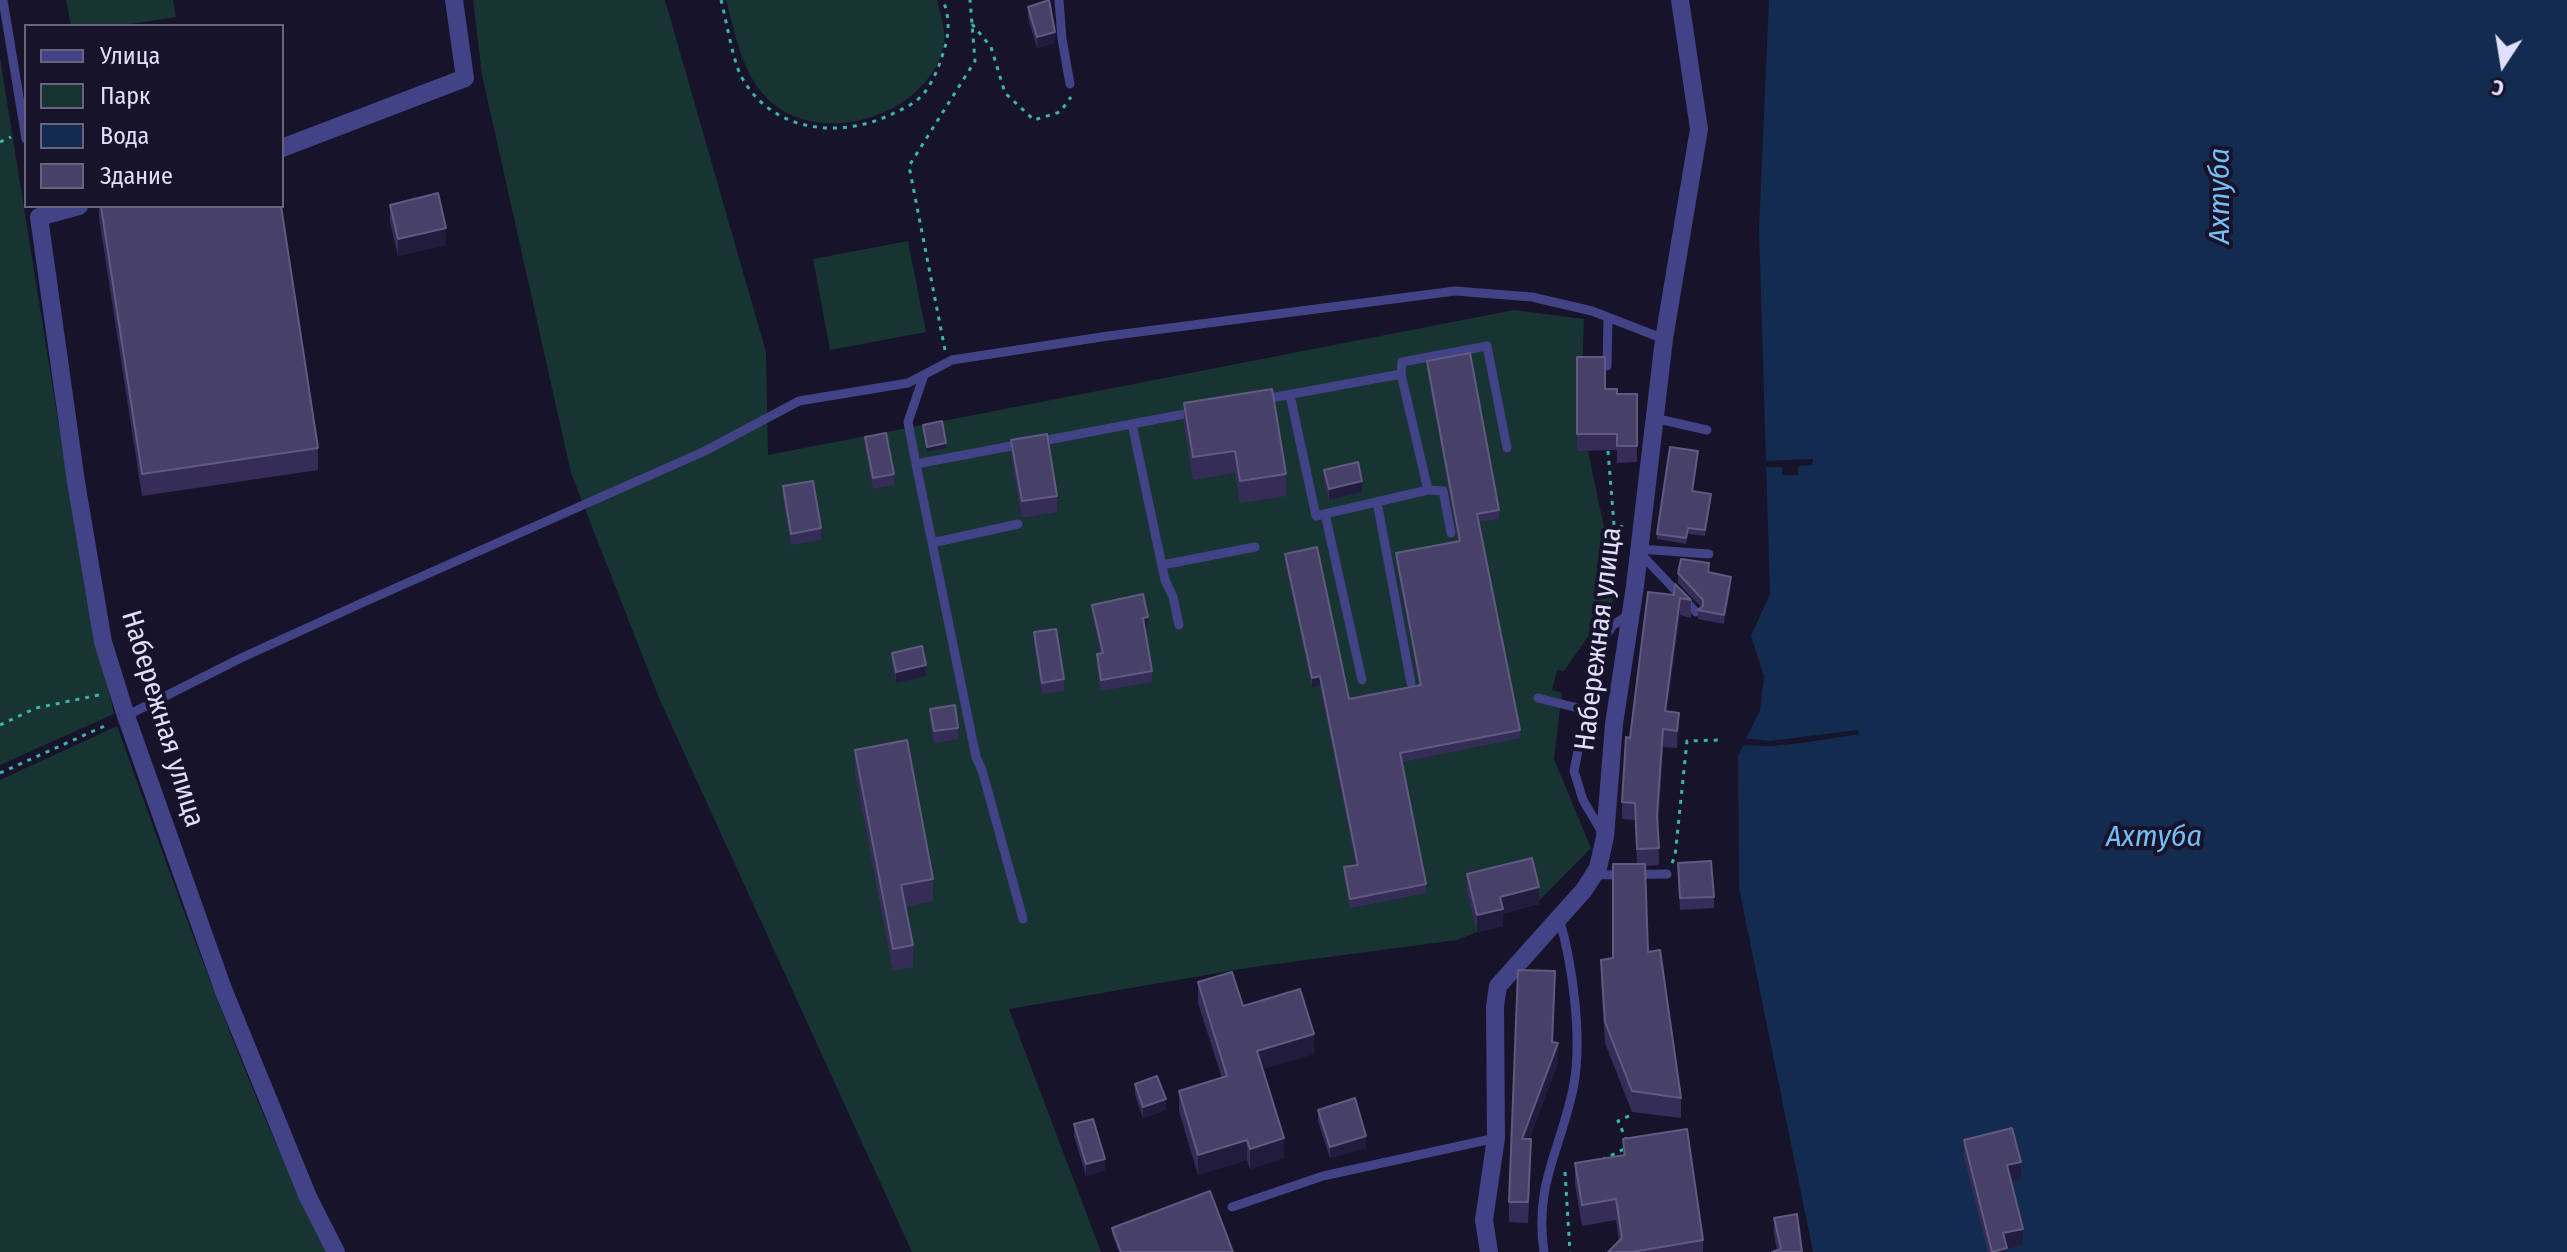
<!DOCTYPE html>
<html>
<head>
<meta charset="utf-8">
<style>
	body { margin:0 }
	#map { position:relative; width:2567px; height:1252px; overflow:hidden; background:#16132a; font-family:"Fira Sans Condensed",sans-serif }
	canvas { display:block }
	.legend { position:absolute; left:24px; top:24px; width:260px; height:184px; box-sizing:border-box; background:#16132a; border:2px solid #67657e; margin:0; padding:10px 14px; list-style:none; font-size:24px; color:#e1dffd }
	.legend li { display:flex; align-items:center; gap:16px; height:40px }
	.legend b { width:40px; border:2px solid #67657e }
	.north { position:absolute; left:2463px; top:24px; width:80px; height:80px; -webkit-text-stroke:6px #16132a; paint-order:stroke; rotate:192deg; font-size:22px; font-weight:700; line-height:32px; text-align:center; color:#e1dffd }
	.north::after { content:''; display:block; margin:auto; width:28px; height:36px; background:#e1dffd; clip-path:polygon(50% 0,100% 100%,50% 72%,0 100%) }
</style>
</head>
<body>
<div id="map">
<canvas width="2567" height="1252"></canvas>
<ul class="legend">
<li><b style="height:10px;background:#424286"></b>Улица</li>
<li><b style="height:22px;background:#173432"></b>Парк</li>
<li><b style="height:22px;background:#132b4e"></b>Вода</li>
<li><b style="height:22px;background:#474068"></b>Здание</li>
</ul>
<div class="north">С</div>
</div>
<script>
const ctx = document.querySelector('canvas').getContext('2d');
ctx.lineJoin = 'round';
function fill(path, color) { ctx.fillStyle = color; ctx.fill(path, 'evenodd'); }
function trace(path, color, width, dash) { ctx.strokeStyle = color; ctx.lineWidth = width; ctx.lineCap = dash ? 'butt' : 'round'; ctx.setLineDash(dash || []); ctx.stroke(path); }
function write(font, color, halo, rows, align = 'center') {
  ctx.font = font + ' "Fira Sans Condensed",sans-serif'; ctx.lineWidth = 8; ctx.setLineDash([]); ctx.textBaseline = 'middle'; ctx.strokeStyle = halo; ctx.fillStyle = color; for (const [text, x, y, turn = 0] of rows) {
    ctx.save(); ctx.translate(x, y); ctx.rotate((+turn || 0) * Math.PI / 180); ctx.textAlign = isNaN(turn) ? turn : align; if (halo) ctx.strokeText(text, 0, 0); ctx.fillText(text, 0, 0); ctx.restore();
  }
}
fill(new Path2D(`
	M66,0h107l3,17 -58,9h-47z
	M473,0h192l101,352 2,103 746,-145 70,9 -2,55h-5v76l11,1 30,143 -54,77 -7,-1 -5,20 10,3 -8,66 37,89 -52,53v3l-38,10 2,12 -26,6 -20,8 -204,27 -244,42 92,243h-189l-253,-554 -88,-225 -89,-398z
	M726,0h211c3,13 9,28 7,42 -12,75 -130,110 -180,53 -23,-26 -29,-62 -38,-95z
	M0,58l86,537 28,119 -114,51z
	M908,241l18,91 -96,18 -17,-91z
	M117,726c64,177 126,357 209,526h-326v-472z`), '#173432');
fill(new Path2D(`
	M1769,0h798v1252h-754l-74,-364 -1,-132 22,-46 4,-34 -13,-40 19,-42 -11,-365z`), '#132b4e');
fill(new Path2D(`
	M1813,459l-1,6 -14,1v9h-16v-8h-20v-6z
	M1858,730l1,4 -57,9 -31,3 -32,-1 3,-7 28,3z`), '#16132a');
trace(new Path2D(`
	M721,0c5,19 12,61 20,76 30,56 97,63 149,39 13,-6 27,-12 35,-23 7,-10 13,-22 16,-33 8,-21 10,-38 2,-59
	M972,24l19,23 14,46 29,27 26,-8 11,-15
	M0,142l11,-5
	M945,350l-36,-184 66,-105 -5,-61
	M1608,451l6,74 9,2
	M0,725l36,-17 63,-13
	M0,773l109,-49
	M1672,863l3,-7 12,-115 33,-1
	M1627,1141l-9,-20 13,-6
	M1602,1160l22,-11
	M1565,1172l5,80`), '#3ab5aa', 3, [4, 6]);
trace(new Path2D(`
	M3,0l23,139
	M1059,0l3,39 8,45
	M1607,366l1,-48
	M1401,374l1,-12 85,-16 20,102
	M924,375l-16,47 8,42 106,-20
	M1290,395l26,121 112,-26
	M1265,399l136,-25 27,116 15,1 8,42
	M1654,418l53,12
	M1132,424l33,156 8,17 6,28
	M1037,442l158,-30
	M916,464l60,293 6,13 41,149
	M1377,502l34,181
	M1325,514l37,166
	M932,543l86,-19
	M1639,549l70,5
	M1639,552l57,60
	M1162,565l93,-18
	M1538,698l48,12
	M126,716l115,-58 123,-56 341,-151 94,-50 109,-18 44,-23 156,-24 347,-45 77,6 60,14 72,28
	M1603,834l-20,-34 -9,-29 24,-121 14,-24 16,-11
	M1594,875l73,-1
	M1232,1207l91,-31 173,-38
	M1544,1252c-10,-67 16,-101 29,-163 10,-47 0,-124 -14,-171`), '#424286', 9);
trace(new Path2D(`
	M282,148l183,-70 -11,-78
	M79,206l-40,11 37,265 27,160 23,74 97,273 85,208 28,55
	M1489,1252l-5,-32 12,-82 -1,-132 3,-20 86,-96 14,-22 7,-31 9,-113 21,-138 29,-247 35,-210 -19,-129`), '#424286', 18);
fill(new Path2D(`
	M1028,7l27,36 -18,5 -9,-30z
	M390,205l56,40 -48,11 -8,-34z
	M99,206h182l37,242v22l-176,26 -43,-278z
	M1577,357l28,32 12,5h20v68l-20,1v-13l-40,1z
	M1427,361l72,149v9l-20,3 41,208v8l-118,24 24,122v9l-76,15 -6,-32v-9l12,-2 -36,-180 -8,2 -27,-125v-8l64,145 70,-14 -23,-123v-9l62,-12 -31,-172z
	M1184,403l102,71v22l-46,7 -5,-30 -42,7 -9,-54z
	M865,437l29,37v11l-21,4 -8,-41z
	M1011,440l46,56v16l-35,6 -11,-61z
	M1698,457l-5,34 18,9 -6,36 -17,-2 -2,10 -29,-5v-5z
	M1324,470l38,22 -33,8 -5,-18z
	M783,486l38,42v12l-30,5 -8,-47z
	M1678,573h31l22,13 -7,38 -26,-5v-9l3,-3 -23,-24z
	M1674,595l17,5v18l-11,-3 -13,96 12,19 -2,18 -14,-1 -5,79 1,39 -14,1 3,86 33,146v20l-49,-6 -27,-69 -4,-62v-21l12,-2 24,-94 -2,-44 -13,-1v-17l8,-64z
	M1092,605l56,23 -3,1 7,42v11l-51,9 -4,-25v-12h4l-9,-38z
	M1034,632l30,47v12l-22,3 -8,-51z
	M892,653l34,23 -30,7 -4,-19z
	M930,709l28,19v11l-24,4 -4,-23z
	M855,750l78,129v22l-28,6 8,38v22l-20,4 -38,-199z
	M1467,874l72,30 -36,9v13l-26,6 -10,-41z
	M1678,874l36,23v11l-34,2z
	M1198,982l45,24 71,48 -51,15 21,89 -34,11 -3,-9 -49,15 -19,-64v-20l43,-13 -24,-75z
	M1555,991l-2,51 5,21 -29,76 2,20 -3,64 -19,-1v-20z
	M1135,1084l31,26 -23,8 -8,-23z
	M1318,1110l48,38 -36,10 -12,-37z
	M1074,1124l31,46 -19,6 -12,-40z
	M1623,1139l80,101v12h-95l11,-11 -3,-21 -34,6 -7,-42v-21l48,-8z
	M1964,1140l57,39 -10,2 12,64 -16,4v3h-19l-24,-95z
	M1774,1218l28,34 -25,-2 -3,-15z
	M1112,1228l121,24h-114l-7,-18z`), '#352d57');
fill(new Path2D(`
	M1055,32v11l-18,5v-11z
	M446,228v17l-48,11v-17z
	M946,443v5l-19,4v-5z
	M1362,481v11l-33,8v-11z
	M1731,577v9l-7,38v-9z
	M1680,598v17l-15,113v-17z
	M1148,617v11l-5,2v-12z
	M926,665v11l-30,7v-11z
	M1320,676v9l-8,2v-9z
	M1679,713v17l-2,18v-17z
	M1663,729v18l-6,85v-17z
	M1539,887v17l-36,9v13l-26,6v-17l23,-18z
	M1555,971l-2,87 5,-15v20l-36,97v-21z
	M1314,1034v20l-57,17v-20z
	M1166,1099v11l-23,8v-11z
	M1366,1136v12l-36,10v-11z
	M1284,1138v20l-34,11v-20z
	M1247,1140v20l-49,15v-20z
	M1105,1159v11l-19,6v-12z
	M2021,1162v17l-14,3v-17z
	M2023,1229v16l-16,4v3h-15l11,-19z`), '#211b3d');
const building = new Path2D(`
	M1049,0l6,32 -18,5 -9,-30z
	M438,193l8,35 -48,11 -8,-34z
	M101,206h180l37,242 -176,26z
	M1470,353l29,157 -22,4 43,216 -120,23 26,131 -76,15 -6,-32 14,-2 -38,-189 -8,2 -27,-124 32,-7 32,152 72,-14 -25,-132 64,-12 -33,-180z
	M1577,357h28v32h12v5h20v52h-20v-12h-40z
	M1272,389l14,85 -46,7 -5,-30 -42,6 -9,-54z
	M942,421l4,22 -19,4 -4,-22z
	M886,433l8,41 -21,4 -8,-41z
	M1047,434l10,62 -35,5 -11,-61z
	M1670,447l28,4 -6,40 19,3 -6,36 -17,-2 -2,10 -29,-4z
	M1358,462l4,19 -33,8 -5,-19z
	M813,481l8,47 -30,6 -8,-48z
	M1681,559l28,4 -1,9 23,5 -7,38 -26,-5 5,-4v-6l-25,-27z
	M1675,584l16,16 -11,-2 -15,113 14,2 -2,18 -14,-2 -6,86 2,33 -22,1 -2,-46 -13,-1 4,-65 4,1 18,-146 26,3z
	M1143,594l5,23 -5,1 9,53 -51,9 -4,-26 6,-1 -11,-48z
	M1056,629l8,50 -22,4 -8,-51z
	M922,646l4,19 -30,7 -4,-19z
	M955,705l3,23 -24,3 -4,-22z
	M907,740l26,139 -32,6 12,60 -20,4 -38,-199z
	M1532,858l7,29 -39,10 3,12 -26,6 -10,-41z
	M1711,861l3,36 -34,1 -2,-35z
	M1613,864h32l3,88 12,-2 21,148 -49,-7 -27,-69 -4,-62 12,-2z
	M1518,970l37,1 -3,71 6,1 -36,96h9l-3,63h-19z
	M1232,972l11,34 57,-17 14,45 -57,17 27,87 -34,11 -3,-9 -49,15 -19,-64 48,-15 -29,-94z
	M1157,1076l9,23 -23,8 -8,-23z
	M1355,1098l11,38 -36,11 -12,-37z
	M1093,1119l12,40 -19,5 -12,-40z
	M2012,1128l9,34 -14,3 16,64 -20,4 4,15 -15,4 -28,-112z
	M1687,1129l16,111 -71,12h-24l14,-14 -6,-39 -34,6 -7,-42 50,-8 -2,-16z
	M1210,1191l23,61h-112l-9,-24z
	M1797,1214l5,38h-30l9,-3 -7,-31z`);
fill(building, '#474068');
trace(building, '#605980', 2);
write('28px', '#e1dffd', '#16132a', [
	["Набережная улица",1599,639,-83],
	["Набережная улица",162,719,73]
]);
write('italic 30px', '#74bef5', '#16132a', [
	["Ахтуба",2221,196,-90],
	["Ахтуба",2154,838]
]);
</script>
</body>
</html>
